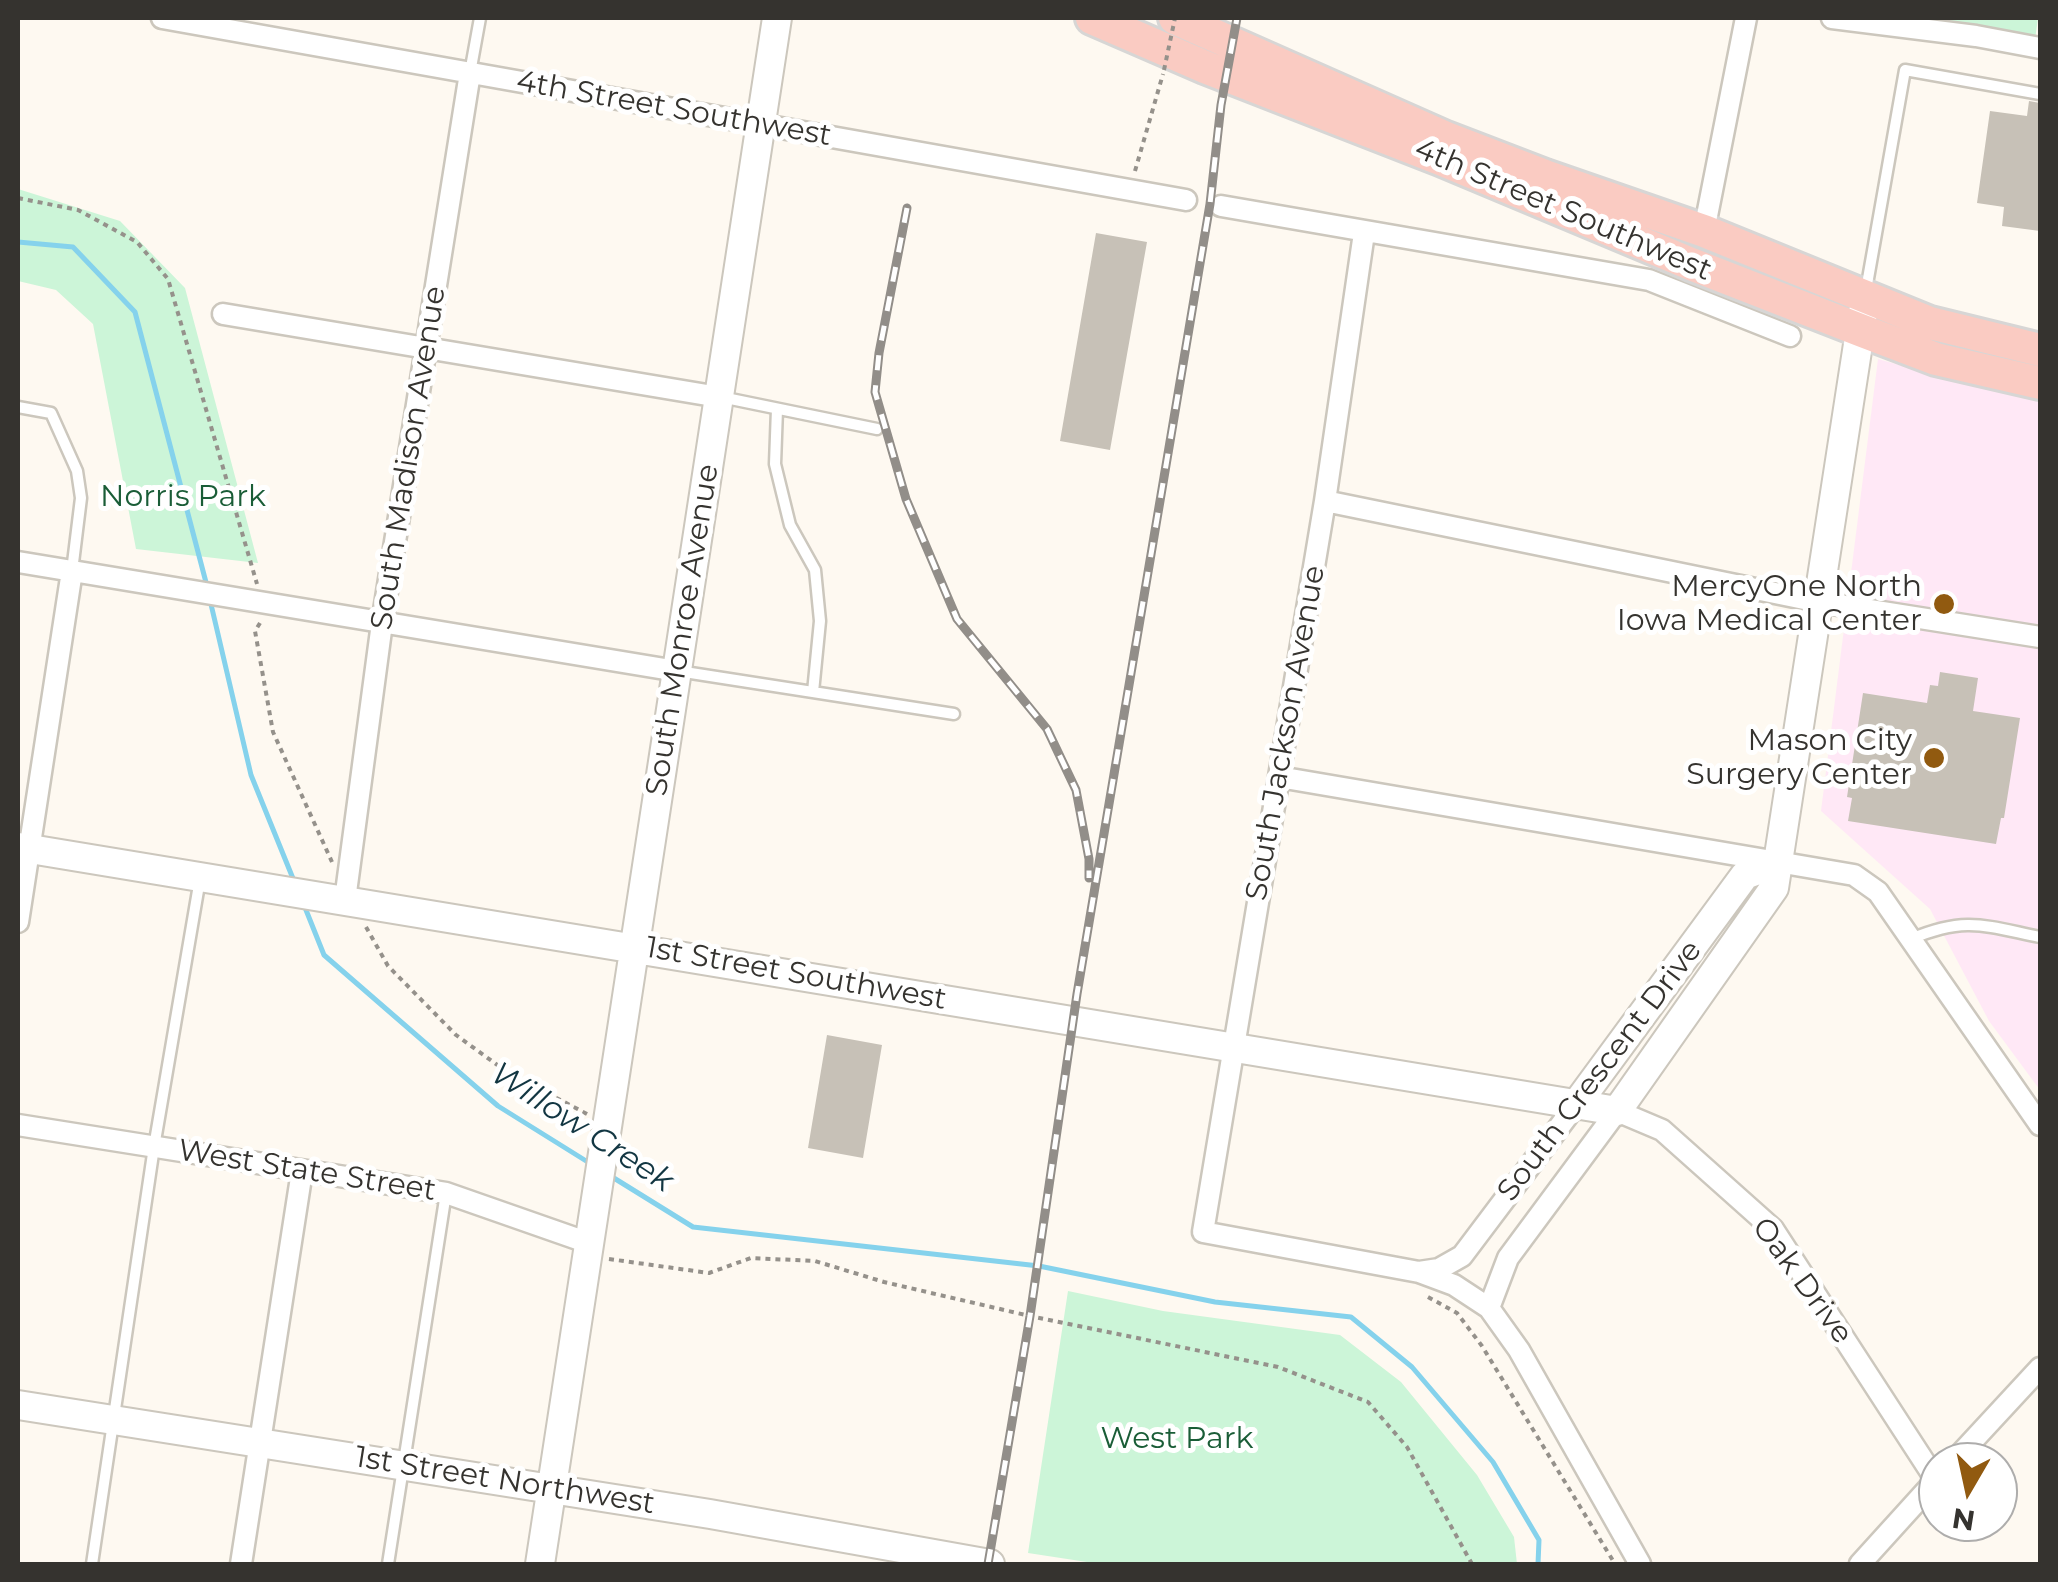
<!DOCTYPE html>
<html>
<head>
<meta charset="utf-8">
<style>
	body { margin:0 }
	#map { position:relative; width:2058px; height:1582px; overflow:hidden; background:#fef9f1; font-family:Montserrat,sans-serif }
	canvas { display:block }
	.frame { position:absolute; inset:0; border:20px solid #35332f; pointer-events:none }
	.north { position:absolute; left:1918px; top:1442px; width:100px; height:100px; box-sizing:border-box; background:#fff; border:2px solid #aeadac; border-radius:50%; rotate:189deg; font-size:28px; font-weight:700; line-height:40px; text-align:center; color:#35332f }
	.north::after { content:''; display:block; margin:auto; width:35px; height:45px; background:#915a10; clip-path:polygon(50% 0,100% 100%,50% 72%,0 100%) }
</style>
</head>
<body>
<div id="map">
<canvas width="2058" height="1582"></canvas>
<div class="frame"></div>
<div class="north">N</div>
</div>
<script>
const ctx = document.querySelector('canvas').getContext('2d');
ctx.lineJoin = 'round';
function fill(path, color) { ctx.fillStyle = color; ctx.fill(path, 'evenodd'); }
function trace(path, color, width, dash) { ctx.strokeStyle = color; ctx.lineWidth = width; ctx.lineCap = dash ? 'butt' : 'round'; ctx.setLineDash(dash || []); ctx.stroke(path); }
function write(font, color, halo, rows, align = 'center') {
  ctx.font = font + ' Montserrat,sans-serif'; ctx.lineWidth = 10; ctx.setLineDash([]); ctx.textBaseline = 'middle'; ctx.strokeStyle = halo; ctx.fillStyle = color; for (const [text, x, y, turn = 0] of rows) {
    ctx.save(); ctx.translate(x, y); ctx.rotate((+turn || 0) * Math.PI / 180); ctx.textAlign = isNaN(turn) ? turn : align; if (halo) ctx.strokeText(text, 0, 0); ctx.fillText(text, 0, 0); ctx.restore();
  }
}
fill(new Path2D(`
	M1878,359l89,25 73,12v694l-51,-69 -59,-112 -109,-98z`), '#ffe8f6');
fill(new Path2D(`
	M1880,18h158l-4,29z
	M18,189l102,32 65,67 73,275 -122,-14 -43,-225 -37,-34 -38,-9z
	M1068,1291l95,20 177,24 61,47 76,93 37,62 3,27h-417l-72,-11z`), '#ccf5d8');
trace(new Path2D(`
	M18,242l55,5 62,65 73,278
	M210,600l41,175 43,106
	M304,905l20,50 174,151 93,58
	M609,1175l84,52 346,39 176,36 136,15 61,50 81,95 46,78 -1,24`), '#85d2ec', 5);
fill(new Path2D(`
	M2029,101l11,2v128l-38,-5 2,-19 -27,-4 13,-92 37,5z
	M1096,233l51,9 -37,208 -50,-9z
	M1940,672l38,6 -5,33 47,7 -16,100h-3l-5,26 -148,-23 4,-23 -5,-1 16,-104 64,10 3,-18 8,1z
	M827,1035l55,10 -19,113 -55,-10z`), '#c7c1b7');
const lane = new Path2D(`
	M470,73l10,-55
	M1866,290l39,-220 135,24
	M721,397l156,32
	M18,407l33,6 26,58 4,27 -9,73
	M777,409l-2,55 15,61 25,45 5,51 -7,71
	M678,671l276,43
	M1911,939c55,-23 74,-13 129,-2
	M92,1564l62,-417 46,-268
	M388,1564l58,-371`);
const street = new Path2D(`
	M162,18l1024,182
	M1832,18l144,18 64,12
	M1221,206l428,74 141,56
	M1704,231l42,-213
	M1364,233l-39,268 -122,731 216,40 35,13 35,23 30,42 121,214
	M223,314l496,83
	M1325,501l494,101 221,35
	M18,562l659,109
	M1279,777l575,98 24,17 162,233
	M345,900l37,-277 88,-550
	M18,922l54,-351
	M18,1125l428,68 143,50
	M1419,1272l20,-3 23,-13 113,-150
	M1489,1308l19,-50 109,-147 45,19 111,99 163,251
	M1953,1462l87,-94
	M241,1564l61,-393
	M1860,1564l78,-86`);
const secondary = new Path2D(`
	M18,847l1599,264 157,-223 89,-576
	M1575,1106l170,-231 32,-12
	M18,1405l692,109 280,50
	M540,1564l237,-1546`);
const primary = new Path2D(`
	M1092,18l113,49 233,91 253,106 169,66 76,29 104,24
	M1175,18l271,120 99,38 159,55 226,92 110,27`);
trace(lane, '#ccc7bd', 15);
trace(street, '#ccc7bd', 25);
trace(secondary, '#ccc7bd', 32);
trace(primary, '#d7d6d5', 38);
trace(new Path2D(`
	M1135,171l28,-97
	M18,198l60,12 59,32 31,37 89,305
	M260,623l-5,8 18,101 59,130
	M366,927l22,39 68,69 51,37 80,42
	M609,1259l100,14 42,-15 64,3 69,21 146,34 248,51 90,35 39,45 65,117
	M1428,1297l29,16 25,33 133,218`), '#95918b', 4, [5, 5]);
trace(lane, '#fff', 10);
trace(street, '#fff', 20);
trace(secondary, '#fff', 28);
trace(primary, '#facbc2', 32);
const rail = new Path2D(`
	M907,208l-28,145 -4,39 31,107 51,120 90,110 29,61 13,69v19
	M988,1564l42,-248 47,-322 133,-790 11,-99 16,-87`);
trace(rail, '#928e89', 9);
trace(rail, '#fff', 5, [15]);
trace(new Path2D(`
	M1164,70l11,-52`), '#95918b', 4, [5, 5]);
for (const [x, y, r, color] of [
	[1944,604,12,"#915a10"],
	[1934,758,12,"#915a10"]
]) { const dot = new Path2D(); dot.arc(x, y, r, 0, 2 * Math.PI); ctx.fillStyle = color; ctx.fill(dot); trace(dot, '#fff', 4); }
write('30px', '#35332f', '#fff', [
	["4th Street Southwest",674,109,10],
	["4th Street Southwest",1563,210,23],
	["South Madison Avenue",409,458,-81],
	["South Monroe Avenue",683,630,-81],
	["South Jackson Avenue",1286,733,-80],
	["1st Street Southwest",796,974,10],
	["South Crescent Drive",1600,1071,-53],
	["West State Street",307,1171,9],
	["Oak Drive",1802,1281,54],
	["1st Street Northwest",505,1481,9]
]);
write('30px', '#1a5d37', '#fff', [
	["Norris Park",183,497],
	["West Park",1177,1439]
]);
write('30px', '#35332f', '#fff', [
	["MercyOne North",1922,587],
	["Iowa Medical Center",1922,621],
	["Mason City",1912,741],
	["Surgery Center",1912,775]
], 'right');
write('italic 32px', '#123642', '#fff', [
	["Willow Creek",582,1128,33]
]);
</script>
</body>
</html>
